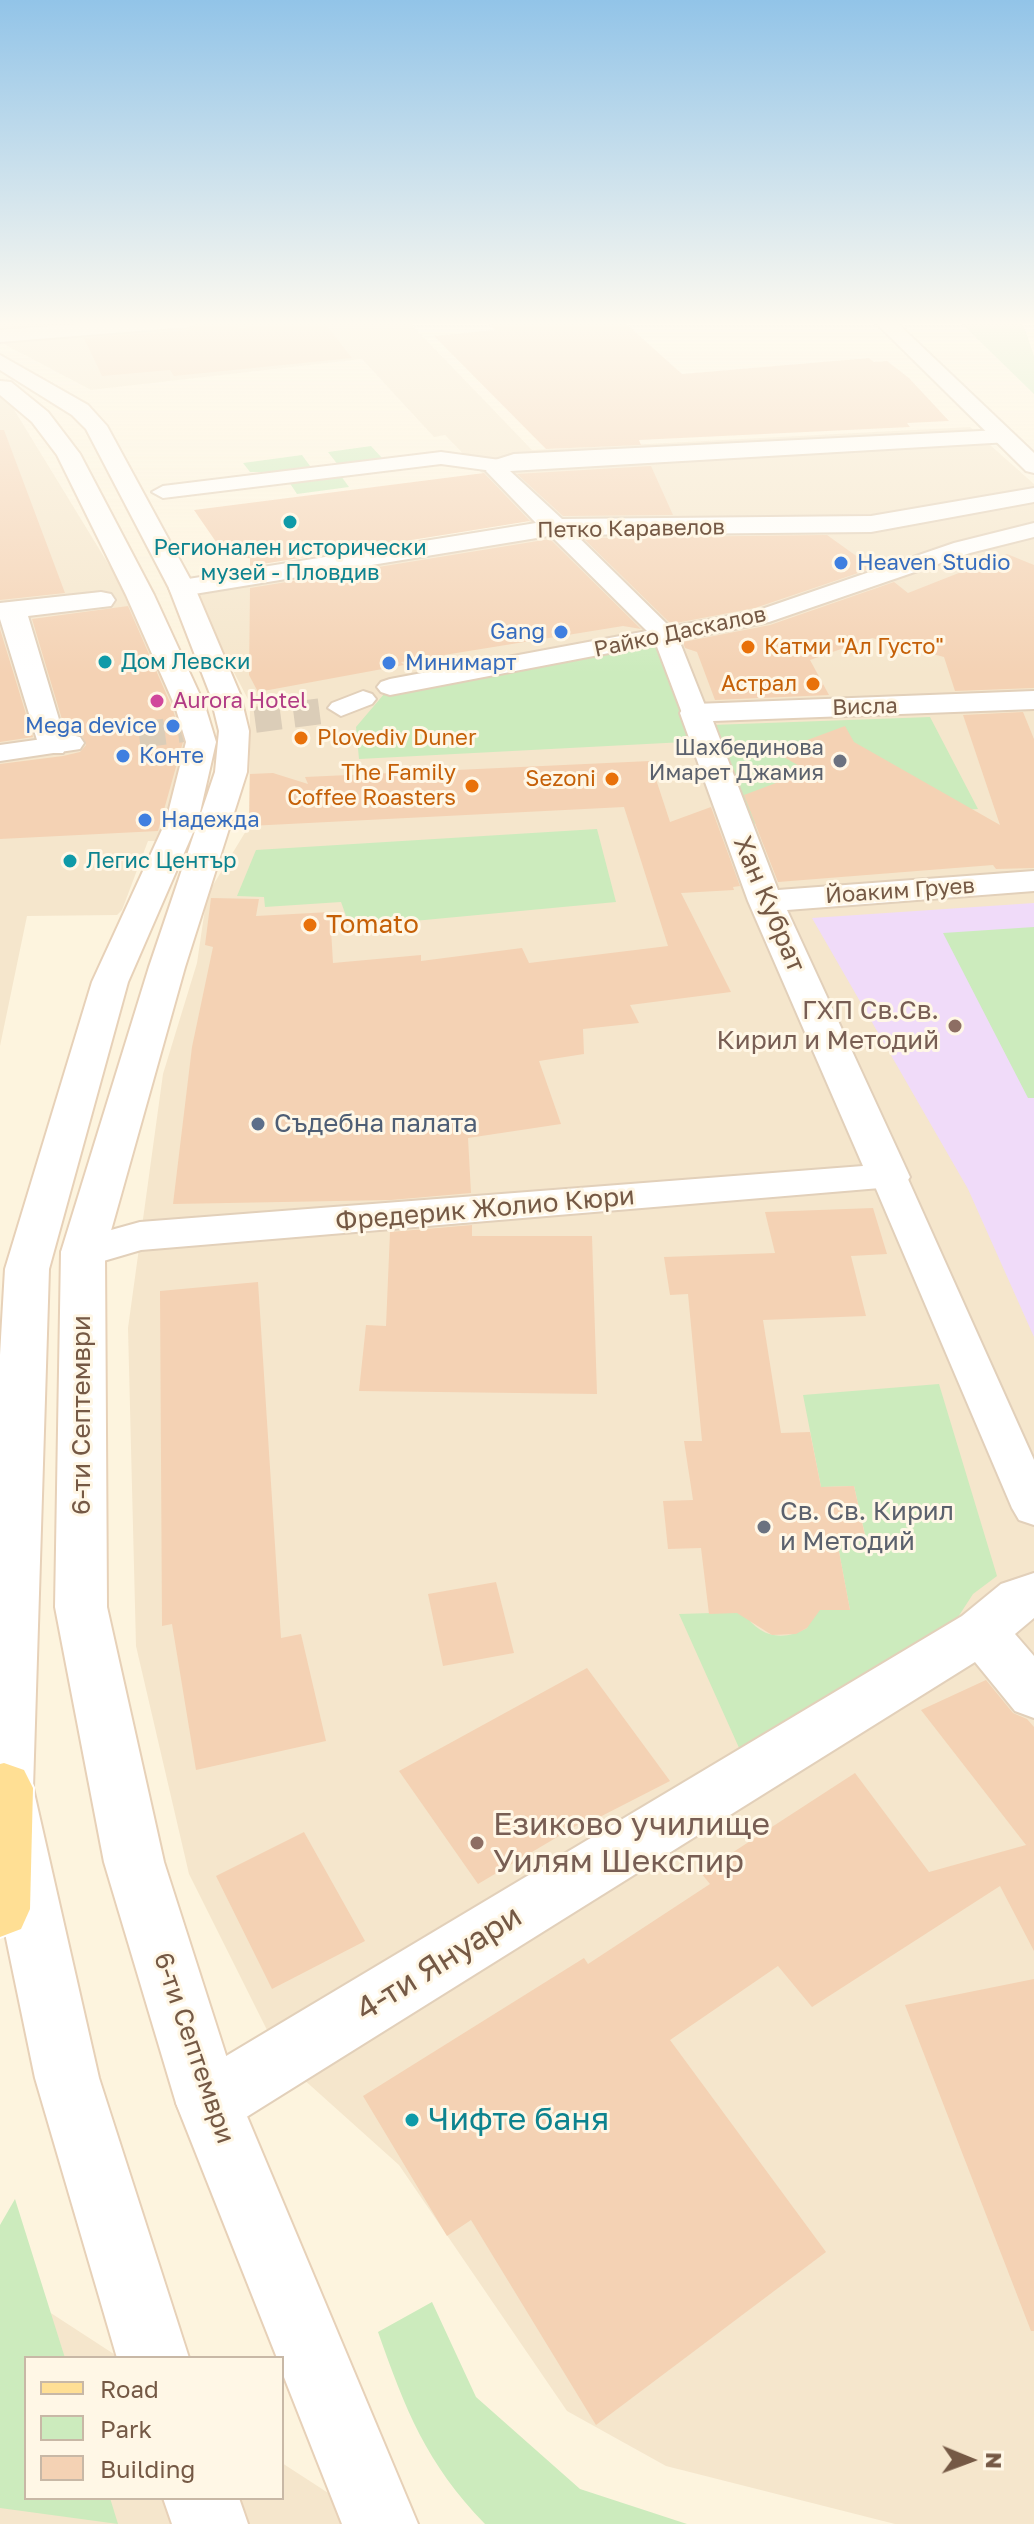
<!DOCTYPE html>
<html>
<head>
<meta charset="utf-8">
<style>
	body { margin:0 }
	#map { position:relative; width:1034px; height:2524px; overflow:hidden; background:#fdf4de; font-family:"Golos Text",sans-serif }
	canvas { display:block }
	.legend { position:absolute; left:24px; top:2356px; width:260px; height:144px; box-sizing:border-box; background:#fff7e6; border:2px solid #c8b8a6; margin:0; padding:10px 14px; list-style:none; font-size:24px; color:#755945 }
	.legend li { display:flex; align-items:center; gap:16px; height:40px }
	.legend b { width:40px; border:2px solid #c8b8a6 }
	.north { position:absolute; left:930px; top:2420px; width:80px; height:80px; -webkit-text-stroke:6px #fff7e6; paint-order:stroke; rotate:91deg; font-size:22px; font-weight:700; line-height:32px; text-align:center; color:#755945 }
	.north::after { content:''; display:block; margin:auto; width:28px; height:36px; background:#755945; clip-path:polygon(50% 0,100% 100%,50% 72%,0 100%) }
</style>
</head>
<body>
<div id="map">
<canvas width="1034" height="2524"></canvas>
<ul class="legend">
<li><b style="height:10px;background:#ffdf94"></b>Road</li>
<li><b style="height:22px;background:#ccebbd"></b>Park</li>
<li><b style="height:22px;background:#f4d2b4"></b>Building</li>
</ul>
<div class="north">N</div>
</div>
<script>
const ctx = document.querySelector('canvas').getContext('2d');
ctx.lineJoin = 'round';
function fill(path, color) { ctx.fillStyle = color; ctx.fill(path, 'evenodd'); }
function trace(path, color, width, dash) { ctx.strokeStyle = color; ctx.lineWidth = width; ctx.lineCap = dash ? 'butt' : 'round'; ctx.setLineDash(dash || []); ctx.stroke(path); }
function write(font, color, halo, rows, align = 'center') {
  ctx.font = font + ' "Golos Text",sans-serif'; ctx.lineWidth = 6; ctx.setLineDash([]); ctx.textBaseline = 'middle'; ctx.strokeStyle = halo; ctx.fillStyle = color; for (const [text, x, y, turn = 0] of rows) {
    ctx.save(); ctx.translate(x, y); ctx.rotate((+turn || 0) * Math.PI / 180); ctx.textAlign = isNaN(turn) ? turn : align; if (halo) ctx.strokeText(text, 0, 0); ctx.fillText(text, 0, 0); ctx.restore();
  }
}
fill(new Path2D(`
	M0,321h408l124,129 438,-23 64,57v2040h-139l-229,-58 -99,-55 -168,-246 -117,-105 -93,-186 -53,-228 -8,-318 35,-254 34,-111 10,-68 42,-69 1,-123 -57,-109 349,-59 -97,-100 -11,2 -72,-78 -271,31 -91,-48z
	M0,394l7,4 127,208 45,98 12,43 -26,94h-17l-26,69 -5,5 -90,1 -27,130z
	M0,2280l120,78h-94v140h256v-35l94,61h-376z`), '#f5e6cc');
fill(new Path2D(`
	M1034,903v434l-66,-148 -156,-271z`), '#f0dbf9');
fill(new Path2D(`
	M959,321h63l12,35v38z
	M371,446l12,13 -45,6 -10,-13z
	M302,455l11,15 -42,6 -3,-4h-18l-7,-9z
	M341,476l8,11 -52,7 -8,-12z
	M666,637l38,104 -345,18 -3,-32 34,-40z
	M930,717l48,92 -228,15 -38,-99z
	M597,829l19,73 -266,25 -9,-25 -76,5 -1,-10 -27,-1 19,-46z
	M1034,927v171h-6l-85,-165z
	M939,1384l58,192 -24,18 -26,40 -207,116 -61,-136 65,-2c14,25 39,30 63,16l8,-18h35l-13,-69 29,-2 -12,-53 -33,1 -18,-92z
	M15,2199l50,159h-39v140h84l8,26 -118,-16v-283z
	M432,2302l44,95 104,92 107,35h-202c-59,-61 -79,-113 -107,-192z`), '#ccebbd');
fill(new Path2D(`
	M202,321h36v7l85,-7 29,37 -178,18 -4,-6 -68,6 -18,-38 105,-8z
	M486,321h137l59,53 187,-16 5,4 13,-1 22,17 40,43 -42,2 3,4 -271,13 2,5 -95,4 -112,-113 61,-6z
	M0,430h4l61,163 -65,7z
	M651,466l22,49 -110,1 -46,-42z
	M484,473l46,48 -280,45v-8l-25,-3 -31,-45z
	M827,535l46,33 -118,40 -84,16 -88,-86z
	M550,539l91,90 -18,-3 -222,36 3,3 -146,27 -9,-17 1,-87z
	M1007,554l27,11v123l-79,3 -11,-34 -72,-19 -62,22 19,35 -114,5 -18,-48 -12,-4 -2,-6 87,-17 124,-43 14,11z
	M128,606l44,101 11,35 -25,89 -158,8v-75l63,-8 17,-4 6,-7 -5,-11 -15,-1 -34,-114z
	M0,629l33,108 -33,5z
	M1023,712l11,27v129l-38,1 -3,-4 -215,17 -34,-87 64,-24 -33,-19 70,-26 9,16 146,83 -37,-110z
	M650,761l20,61 41,-15 29,79 -7,1 1,3 -53,3 50,99 -101,13 9,18 -56,6 1,25 -45,7 22,63 -93,14 3,55 -80,7 -218,4 19,-157 21,-100 -8,-2 6,-47 48,1 -3,17 74,-4 3,51 88,-8v6l101,-13 7,15 139,-17 -44,-139 -375,19 1,-52 23,-1 35,11 -3,-7z
	M873,1208l14,46 -36,2 15,60 -103,4 18,113 29,-1 11,55 33,-1 12,54 -29,1 13,69h-30l-13,18 -11,6 -24,1 -35,-22 -28,1 -8,-66 -33,1 -5,-48 30,-1 -9,-59h18l-14,-147 -18,1 -6,-38 111,-4 -10,-41z
	M472,1225v11h120l5,158 -238,-3 7,-66 20,1 4,-94z
	M258,1282l23,356 20,-4 25,107 -130,29 -24,-146 -10,2 -2,-335z
	M496,1582l18,71 -71,13 -15,-72z
	M587,1668l83,113 -82,42 -2,-3 -108,64 -79,-113z
	M986,1680l27,33 14,6 7,8v224l-34,-65 -188,121 -34,-41 -108,74 156,212 -230,173 -125,-205 -24,16 -84,-140 221,-138 4,6 122,-80 -9,-11 154,-100 74,99 97,-27 -105,-135z
	M304,1832l61,109 -93,48 -56,-113z
	M1034,1979v352h-3l-126,-326z`), '#f4d2b4');
trace(new Path2D(`
	M139,735l183,-24`), '#dbcdb8', 26, [26, 13]);
const pedestrian = new Path2D(`
	M441,452l59,8 10,6 -10,6 -59,-8 -278,34 -11,-6 11,-6z
	M555,520l8,2 107,105 86,-16 198,-68 80,-20v14l-64,16 -201,69 -90,18 29,73 -13,8 -13,-8 -26,-69 -266,51 -9,-3 -4,-5 4,-5 9,-3 257,-48 -100,-99 -3,-5z
	M363,691l9,3 4,5 -4,5 -31,12 -13,-8 4,-5z
	M71,735l9,2 4,6 -4,6 -80,12v-16z
	M889,1166l13,3 5,8 127,283v65l-15,-5 -7,-12 -141,-331 5,-8z`);
const minor = new Path2D(`
	M118,321h81l-10,6 -189,15v-12z
	M1001,430l12,7 -4,5 -499,29 52,48 309,-3 163,-28v14l-163,30 -316,3 -373,61 -10,-2 -3,-6 3,-6 10,-2 354,-57 -50,-52 6,-10 22,-7z
	M101,592l10,2 4,6 -4,6 -83,10 39,130 -4,7h-22l-41,-134v-16z
	M1034,691v18l-321,12 65,169 256,-19v20l-247,19 123,267 -6,9 -763,64 -58,17 -15,-5 -7,-10 7,-10 72,-20 723,-56 -115,-265 -68,-188 4,-6 11,-3z
	M1034,1573v45l-19,16 19,22v62l-19,-7 -40,-49 -743,464 -23,9 -23,-9 -10,-23 10,-23 776,-464 39,-32z`);
const tertiary = new Path2D(`
	M874,321h21l139,132v20l-8,-2z`);
const secondary = new Path2D(`
	M0,355l88,50 19,21 88,162 45,106 9,37 -2,41 -62,195 -80,285 2,355 57,255 77,240 177,422h-76l-60,-152v-14h-5l-101,-255 -72,-241 -49,-255 6,-355 88,-285 66,-195 4,-41 -9,-37 -41,-106 -83,-159 -14,-14 -72,-45z
	M0,381l11,1 37,30 32,42 74,141 51,111 11,36 -18,79 -70,161 -79,287 -16,519 66,290 90,280h-72l-82,-280 -35,-169v-554l5,-86 87,-287 74,-161 20,-79 -11,-36 -49,-111 -69,-140 -25,-33 -32,-27z
	M163,2498h76l9,26h-76z`);
const primary = new Path2D(`
	M4,1763l20,7 9,18 -3,121 -9,20 -21,8v-173z`);
trace(pedestrian, '#e2d0ba', 4);
trace(minor, '#e2d0ba', 4);
trace(tertiary, '#e2d0ba', 4);
trace(secondary, '#e7d1b8', 4);
trace(primary, '#fff', 4);
fill(pedestrian, '#fff');
fill(minor, '#fff');
fill(tertiary, '#fff');
fill(secondary, '#fff');
fill(primary, '#ffdf94');
const sky = ctx.createLinearGradient(0, 0, 0, 674);
sky.addColorStop(0, '#92c4e8');
sky.addColorStop(0.48, '#fefaf0');
sky.addColorStop(1, '#fefaf000');
ctx.fillStyle = sky;
ctx.fillRect(0, 0, 1034, 674);
for (const [x, y, r, color] of [
	[290,522,8,"#0f9aa8"],
	[841,563,8,"#3f7fe0"],
	[561,632,8,"#3f7fe0"],
	[748,647,8,"#e8710a"],
	[105,662,8,"#0f9aa8"],
	[389,663,8,"#3f7fe0"],
	[813,684,8,"#e8710a"],
	[157,701,8,"#d1479c"],
	[173,726,8,"#3f7fe0"],
	[301,738,8,"#e8710a"],
	[123,756,8,"#3f7fe0"],
	[840,761,8,"#6b7280"],
	[612,779,8,"#e8710a"],
	[472,786,8,"#e8710a"],
	[145,820,8,"#3f7fe0"],
	[70,861,8,"#0f9aa8"],
	[310,925,8,"#e8710a"],
	[955,1026,8,"#8d6e63"],
	[258,1124,8,"#5c6f8a"],
	[764,1527,8,"#6b7280"],
	[477,1843,8,"#8d6e63"],
	[412,2120,8,"#0f9aa8"]
]) { const dot = new Path2D(); dot.arc(x, y, r, 0, 2 * Math.PI); ctx.fillStyle = color; ctx.fill(dot); trace(dot, '#fff7e6', 3); }
write('22px', '#755945', '#fff7e6', [
	["Петко Каравелов",631,529,-1],
	["Райко Даскалов",680,632,-12],
	["Висла",865,707,-2],
	["Йоаким Груев",900,891,-4]
]);
write('22px', '#0d838f', '#fff7e6', [
	["Регионален исторически",290,548,"center"],
	["музей - Пловдив",290,573,"center"],
	["Дом Левски",121,662],
	["Легис Център",86,861]
], 'left');
write('22px', '#366cbe', '#fff7e6', [
	["Heaven Studio",857,563],
	["Gang",545,632,"right"],
	["Минимарт",405,663],
	["Mega device",157,726,"right"],
	["Конте",139,756],
	["Надежда",161,820]
], 'left');
write('22px', '#c56008', '#fff7e6', [
	["Катми \"Ал Густо\"",764,647,"left"],
	["Астрал",797,684],
	["Plovediv Duner",317,738,"left"],
	["The Family",456,773],
	["Coffee Roasters",456,798],
	["Sezoni",596,779]
], 'right');
write('22px', '#b23c85', '#fff7e6', [
	["Aurora Hotel",173,701]
], 'left');
write('22px', '#5b616d', '#fff7e6', [
	["Шахбединова",824,748],
	["Имарет Джамия",824,773]
], 'right');
write('26px', '#755945', '#fff7e6', [
	["Хан Кубрат",769,904,67],
	["Фредерик Жолио Кюри",485,1209,-5],
	["6-ти Септември",82,1415,-90],
	["6-ти Септември",194,2048,71]
]);
write('26px', '#c56008', '#fff7e6', [
	["Tomato",326,925]
], 'left');
write('26px', '#785e54', '#fff7e6', [
	["ГХП Св.Св.",939,1011],
	["Кирил и Методий",939,1041]
], 'right');
write('26px', '#4e5e75', '#fff7e6', [
	["Съдебна палата",274,1124]
], 'left');
write('26px', '#5b616d', '#fff7e6', [
	["Св. Св. Кирил",780,1512],
	["и Методий",780,1542]
], 'left');
write('32px', '#785e54', '#fff7e6', [
	["Езиково училище",493,1825],
	["Уилям Шекспир",493,1862]
], 'left');
write('32px', '#755945', '#fff7e6', [
	["4-ти Януари",439,1963,-32]
]);
write('32px', '#0d838f', '#fff7e6', [
	["Чифте баня",428,2120]
], 'left');
</script>
</body>
</html>
